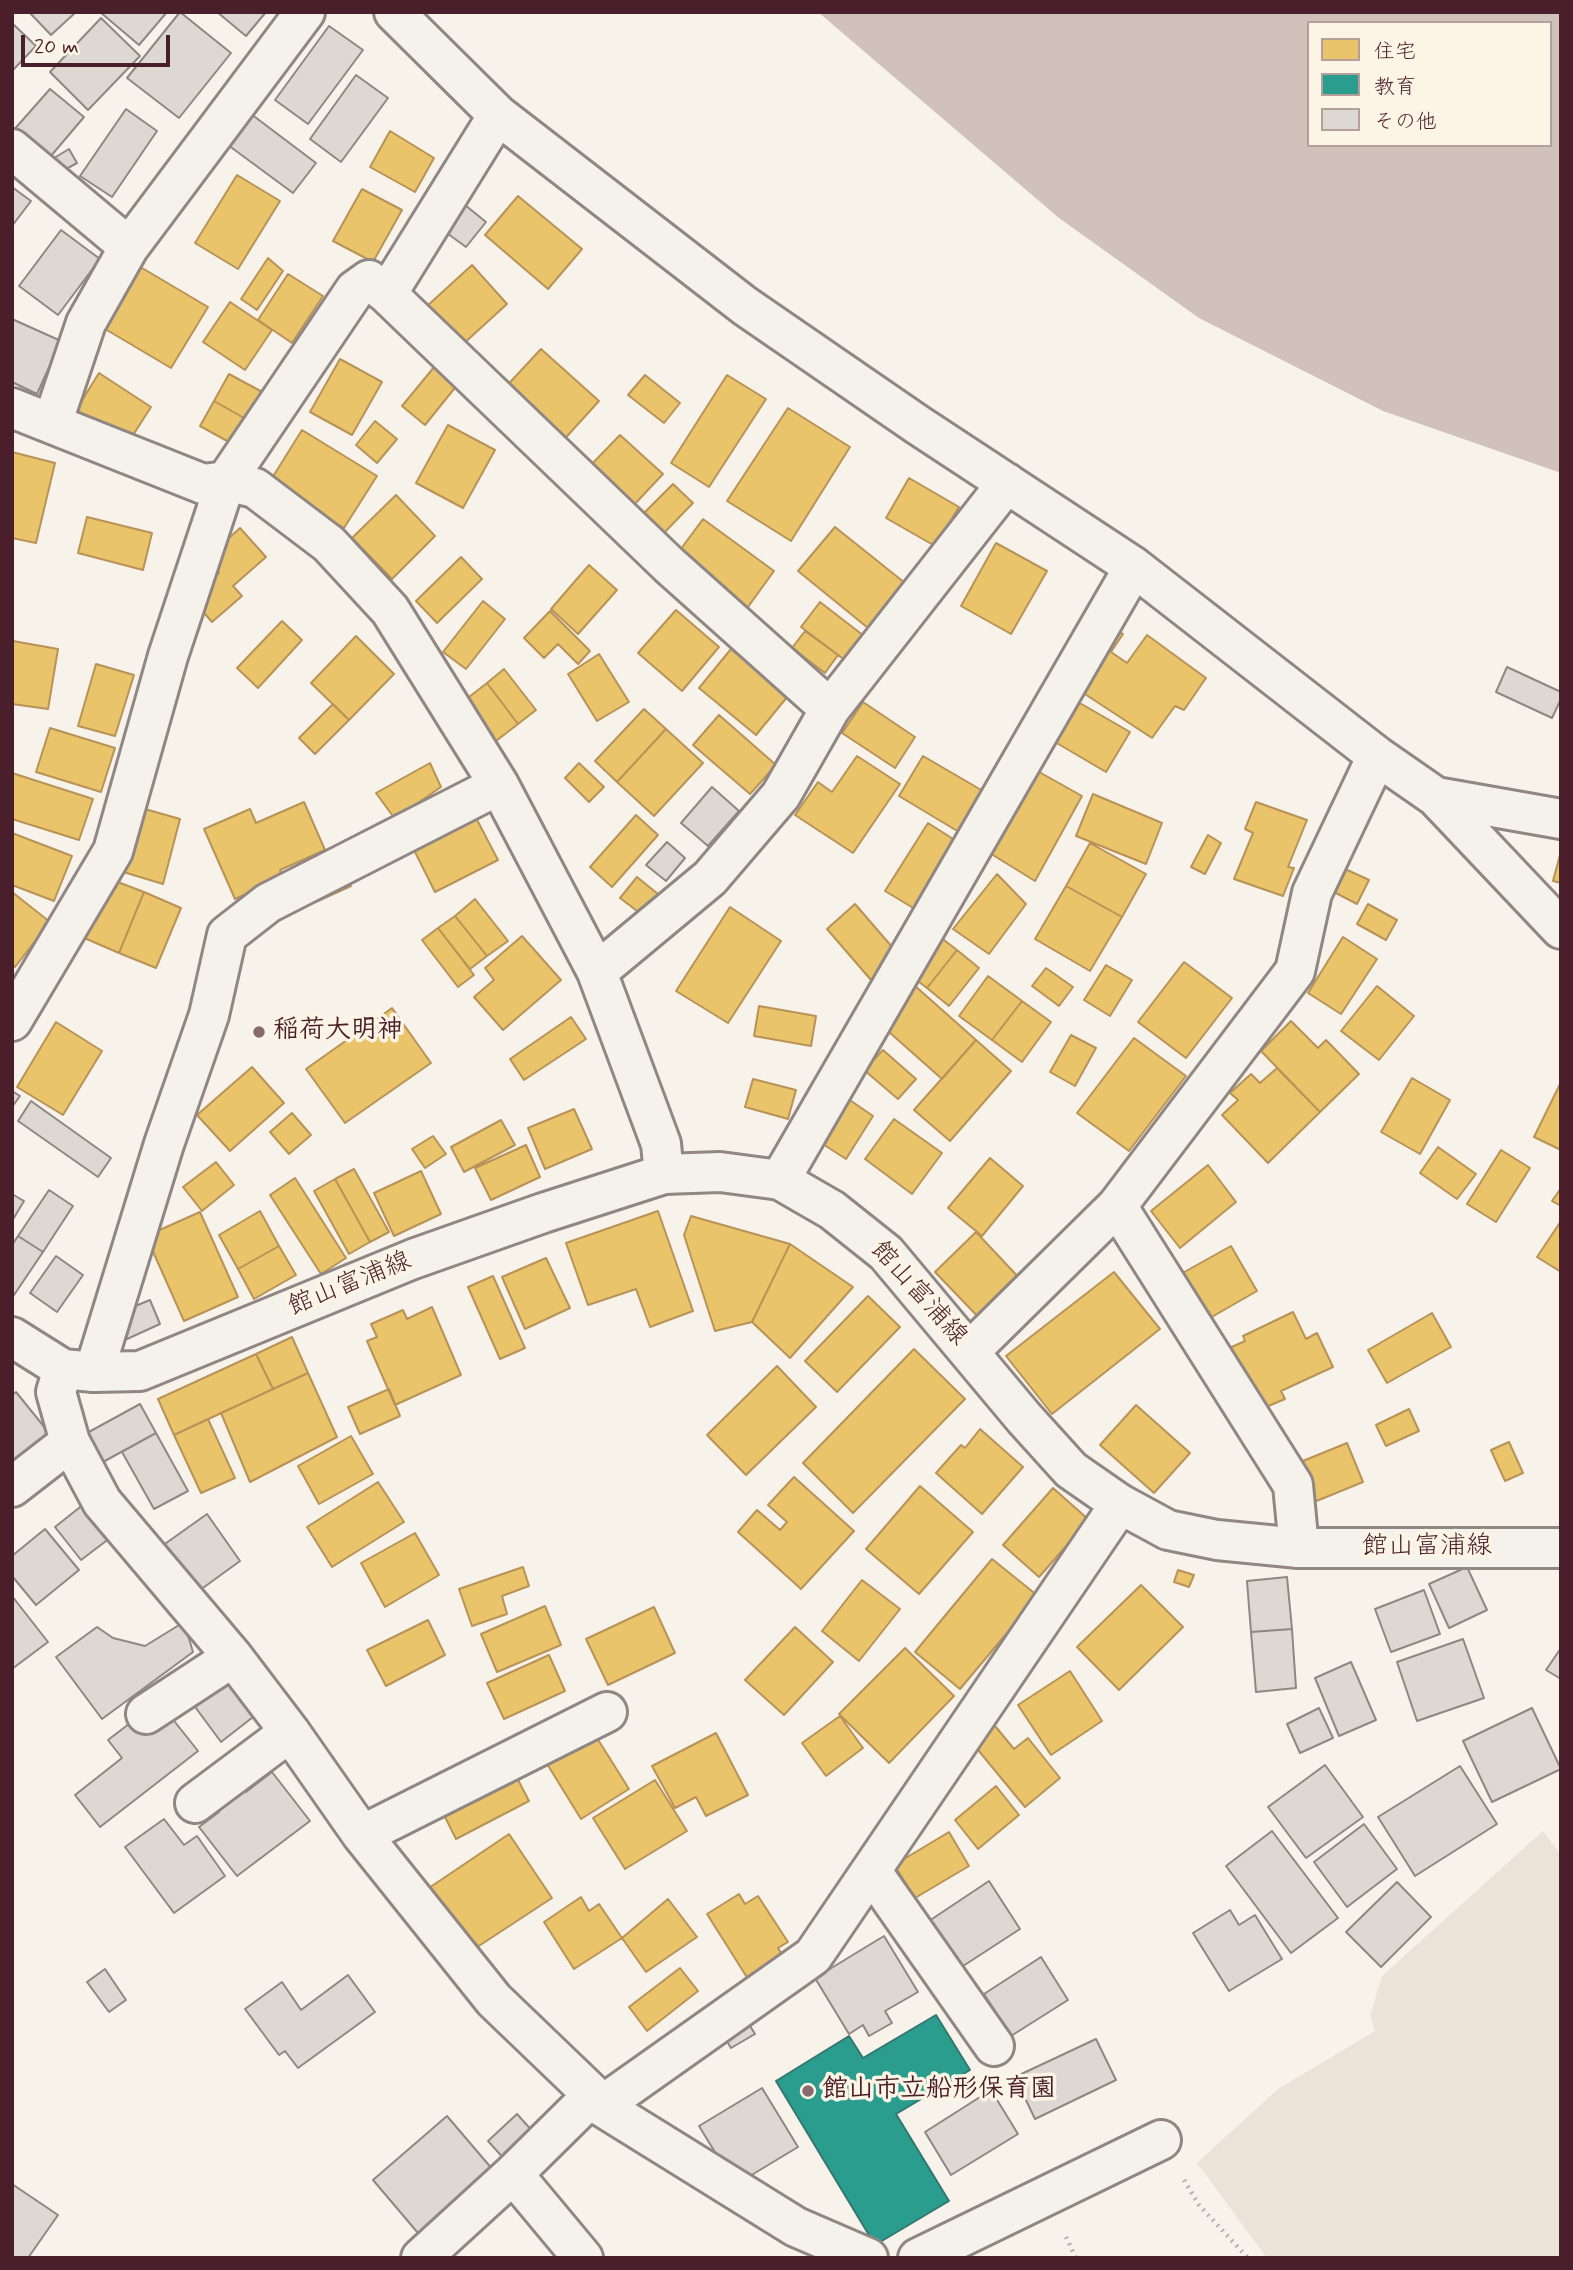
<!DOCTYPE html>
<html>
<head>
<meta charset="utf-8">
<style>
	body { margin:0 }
	#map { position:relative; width:1573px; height:2270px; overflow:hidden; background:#f7f3ea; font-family:Mynerve,"Klee One",sans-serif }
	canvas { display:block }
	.frame { position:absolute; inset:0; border:14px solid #4a1f2b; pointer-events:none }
	.legend { position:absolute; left:1307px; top:21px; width:245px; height:126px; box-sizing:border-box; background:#fcf5e5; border:2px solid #b59f9b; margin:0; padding:9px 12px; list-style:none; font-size:21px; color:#4a1f2b }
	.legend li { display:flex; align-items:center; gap:14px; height:35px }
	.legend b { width:35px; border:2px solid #b59f9b }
	.scale { position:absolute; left:21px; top:35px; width:149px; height:32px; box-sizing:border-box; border:4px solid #4a1f2b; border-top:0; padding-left:9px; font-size:21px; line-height:24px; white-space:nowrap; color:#4a1f2b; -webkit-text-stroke:5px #fcf5e5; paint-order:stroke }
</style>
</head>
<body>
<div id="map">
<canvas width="1573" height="2270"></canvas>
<div class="frame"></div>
<ul class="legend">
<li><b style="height:19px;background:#e9c46a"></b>住宅</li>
<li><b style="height:19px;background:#2a9d8f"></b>教育</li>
<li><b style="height:19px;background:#ddd8d2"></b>その他</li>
</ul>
<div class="scale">20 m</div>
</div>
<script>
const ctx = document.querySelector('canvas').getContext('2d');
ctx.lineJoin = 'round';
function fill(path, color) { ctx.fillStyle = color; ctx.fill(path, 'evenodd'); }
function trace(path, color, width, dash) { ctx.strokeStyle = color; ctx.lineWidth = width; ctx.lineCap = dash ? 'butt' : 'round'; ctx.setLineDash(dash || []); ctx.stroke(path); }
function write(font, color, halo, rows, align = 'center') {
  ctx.font = font + ' Mynerve,"Klee One",sans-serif'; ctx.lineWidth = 7; ctx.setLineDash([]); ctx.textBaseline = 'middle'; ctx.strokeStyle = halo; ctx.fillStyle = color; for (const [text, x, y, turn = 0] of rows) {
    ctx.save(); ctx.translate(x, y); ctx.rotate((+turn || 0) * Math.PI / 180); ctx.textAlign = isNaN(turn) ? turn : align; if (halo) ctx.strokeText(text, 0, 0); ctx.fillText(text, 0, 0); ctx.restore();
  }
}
fill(new Path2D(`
	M1543,1831l18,24v403h-294l-70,-95 81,-74 97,-58 -5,-15 12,-40z`), '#ebe2d8');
fill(new Path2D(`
	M818,12h743v461l-178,-62 -184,-93 -140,-100zM1309,23h241v122h-241z`), '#d0c1ba');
const homes = new Path2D(`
	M390,131l44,27 -19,34 -45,-25z
	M237,175l43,26 -42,68 -43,-26z
	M362,189l40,21 -29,52 -40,-21z
	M518,196l64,53 -34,40 -63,-54z
	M268,258l15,13 -26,39 -16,-11z
	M137,265l71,42 -37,61 -71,-42z
	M472,265l35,39 -46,42 -35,-39z
	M288,274l35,22 -31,47 -34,-23z
	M230,302l42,28 -27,40 -42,-28z
	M541,349l58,52 -40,44 -59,-52z
	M340,359l42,23 -30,53 -42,-23z
	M435,366l23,18 -33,41 -23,-19z
	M99,373l52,34 -23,36 -52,-33z
	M229,374l37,20 -15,28 -37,-21z
	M645,375l35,28 -16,20 -36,-28z
	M727,375l39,24 -57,88 -38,-24z
	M214,401l37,21 -13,25 -38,-21z
	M788,408l62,39 -59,94 -64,-40z
	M375,421l22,18 -20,24 -21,-18z
	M448,425l47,25 -32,58 -47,-25z
	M302,430l75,46 -33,52 -75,-45z
	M620,435l43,39 -31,33 -43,-40z
	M12,452l43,11 -19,80 -24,-5z
	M909,478l50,29 -24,39 -49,-28z
	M673,484l20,19 -33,34 -20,-20z
	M396,495l39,41 -43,43 -40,-41z
	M87,517l65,16 -9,37 -65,-17z
	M703,519l71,52 -34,47 -71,-53z
	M835,527l70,56 -37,45 -70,-57z
	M240,528l26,29 -33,29 9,10 -30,26 -21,-24 28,-25 -13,-14z
	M996,543l51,28 -36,63 -50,-28z
	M461,557l21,22 -45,44 -21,-22z
	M589,565l28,25 -39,44 -27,-25z
	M483,601l22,18 -39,50 -23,-17z
	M820,602l44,34 -18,25 -45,-34z
	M676,610l43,37 -37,44 -44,-38z
	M550,611l40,40 -12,13 -20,-20 -14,14 -20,-20z
	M282,621l20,19 -44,48 -21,-20z
	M1107,624l16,10 -12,18 16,11 20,-28 59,43 -22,32 -9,-4 -23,32 -81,-53z
	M805,631l33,24 -13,18 -33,-25z
	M356,636l38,38 -45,46 -38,-37z
	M13,641l45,8 -10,60 -36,-5z
	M731,649l57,47 -32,39 -57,-47z
	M599,654l30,48 -32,19 -29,-47z
	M96,664l38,11 -19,61 -37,-10z
	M504,669l32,41 -18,14 -31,-41z
	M487,683l31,41 -22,17 -32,-40z
	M863,702l52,35 -20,31 -53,-35z
	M1078,702l52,30 -24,40 -51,-30z
	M333,704l16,16 -34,34 -16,-16z
	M644,709l22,20 -49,53 -22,-21z
	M719,715l57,50 -26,29 -57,-49z
	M50,728l65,20 -14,44 -65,-20z
	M666,729l37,34 -49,53 -37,-34z
	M857,756l43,28 -47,69 -58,-38 23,-33 14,10z
	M923,756l60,35 -24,41 -60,-36z
	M430,763l11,24 -46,32 -19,-26z
	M579,763l25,24 -15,15 -24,-24z
	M1032,768l50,28 -47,85 -55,-34z
	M12,773l81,26 -14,41 -67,-21z
	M1093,794l69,29 -16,41 -70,-28z
	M304,802l21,48 -45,20 3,7 -48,22 -31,-70 46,-20 6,14z
	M1256,802l51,18 -19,47 6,1 -11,28 -49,-17 19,-46 -8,-4z
	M138,807l42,12 -17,65 -43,-13z
	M474,814l24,46 -63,32 -23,-46z
	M636,815l22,20 -46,52 -22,-20z
	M928,823l30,19 -43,67 -30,-18z
	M12,833l60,23 -18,45 -42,-16z
	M1208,835l13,8 -16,31 -14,-7z
	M1090,843l56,31 -24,43 -56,-31z
	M1561,851v32l-8,-2z
	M1343,868l26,12 -12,24 -25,-13z
	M344,870l7,16 -33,15 -7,-16z
	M997,874l29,30 -37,50 -36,-25z
	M637,877l21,17 -17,20 -21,-16z
	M107,878l37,14 -25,61 -37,-16z
	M1066,886l56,31 -32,54 -55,-32z
	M12,892l38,30 -35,45 -3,-3z
	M144,892l37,16 -25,60 -37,-15z
	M475,899l33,42 -21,15 -32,-40z
	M855,904l44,51 -28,25 -44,-51z
	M1368,904l29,16 -11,20 -29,-16z
	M730,907l51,34 -53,82 -52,-32z
	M455,916l32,40 -17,13 -32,-41z
	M438,928l36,47 -16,12 -36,-47z
	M522,936l39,44 -58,50 -29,-33 20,-17 -9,-12z
	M940,937l17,13 -30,38 -17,-13z
	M1343,937l34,22 -36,55 -33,-21z
	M957,950l22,18 -30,38 -22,-18z
	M1184,962l48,36 -46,60 -48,-36z
	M1106,965l26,15 -22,36 -26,-16z
	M1046,968l27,19 -14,19 -27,-20z
	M988,976l34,25 -30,39 -33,-24z
	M914,985l62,55 -34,39 -62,-55z
	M1377,986l37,30 -35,44 -38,-29z
	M1022,1001l29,21 -29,40 -30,-22z
	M759,1006l57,10 -5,30 -57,-10z
	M392,1008l39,55 -86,60 -39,-54z
	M571,1017l15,22 -62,41 -14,-21z
	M1291,1021l27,27 8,-8 33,34 -39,38 -59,-61z
	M56,1022l46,29 -39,64 -46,-28z
	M1071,1035l25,13 -21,38 -25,-14z
	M1134,1038l52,38 -57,75 -52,-38z
	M976,1040l35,31 -61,70 -36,-31z
	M883,1050l33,29 -18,20 -34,-29z
	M252,1067l32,36 -54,48 -33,-36z
	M1277,1068l43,44 -52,51 -46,-48 16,-15 -8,-7 21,-19 9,9z
	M1412,1078l38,22 -30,54 -39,-22z
	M753,1079l43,11 -8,29 -43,-12z
	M1561,1082v68l-27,-13z
	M841,1094l32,22 -27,43 -34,-22z
	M574,1109l18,40 -47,20 -17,-41z
	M292,1113l19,22 -22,19 -19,-22z
	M894,1119l48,34 -30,41 -47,-35z
	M501,1120l14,25 -51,27 -13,-25z
	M433,1136l13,18 -21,14 -13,-19z
	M526,1145l14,32 -49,23 -16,-32z
	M1438,1147l38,27 -19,25 -37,-26z
	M1501,1150l29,18 -34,54 -29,-18z
	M990,1158l33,28 -41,50 -34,-28z
	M216,1162l18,23 -32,26 -19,-24z
	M1208,1165l28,37 -56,46 -29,-37z
	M354,1169l35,63 -19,10 -35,-63z
	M421,1171l20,43 -47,22 -20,-43z
	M295,1178l51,80 -25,16 -51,-79z
	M335,1179l35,63 -21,12 -35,-63z
	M1561,1188v18l-9,-5z
	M260,1211l19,35 -41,23 -19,-34z
	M658,1211l35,100 -43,16 -14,-38 -48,16 -22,-62z
	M200,1212l38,85 -54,24 -38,-85z
	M691,1216l99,28 -38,78 -37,9 -31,-96z
	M1561,1221v51l-24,-15z
	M976,1232l48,51 -42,38 -47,-49z
	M790,1244l63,43 -63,71 -38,-36z
	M279,1246l17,29 -42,24 -16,-30z
	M1231,1246l26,45 -61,35 -26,-46z
	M546,1258l24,50 -45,21 -23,-52z
	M1114,1272l46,57 -108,85 -46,-58z
	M493,1276l32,72 -25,11 -32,-72z
	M868,1296l32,31 -63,65 -32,-31z
	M432,1307l29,68 -66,30 -28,-64 10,-4 -6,-13 32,-14 4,9z
	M1293,1312l13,27 11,-6 16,34 -52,24 4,8 -31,13 -29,-62 20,-9 -2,-5z
	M1432,1313l19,34 -64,36 -19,-33z
	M292,1337l16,36 -35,16 -17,-35z
	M914,1349l51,50 -112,114 -50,-50z
	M256,1354l17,35 -99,46 -16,-36z
	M777,1366l39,41 -70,68 -39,-40z
	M308,1373l29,64 -87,45 -29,-69z
	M389,1389l11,27 -40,18 -12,-27z
	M1136,1405l54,48 -36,40 -54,-48z
	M1409,1409l10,22 -33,15 -10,-21z
	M208,1419l27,59 -34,15 -27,-58z
	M980,1429l43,38 -41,47 -46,-41 25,-28 4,3z
	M351,1436l22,38 -54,30 -21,-38z
	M1509,1442l14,31 -18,8 -14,-31z
	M1347,1443l16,39 -49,20 -16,-39z
	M794,1477l60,54 -53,58 -63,-57 19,-22 23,20 7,-8 -19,-17z
	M378,1482l26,40 -72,45 -25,-40z
	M920,1486l53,46 -54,62 -53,-45z
	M1053,1488l36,32 -50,57 -36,-32z
	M415,1533l24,42 -54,32 -24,-44z
	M992,1559l46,37 -78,93 -45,-37z
	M523,1567l6,19 -27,10 5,18 -35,12 -13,-37z
	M1178,1570l16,5 -5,12 -15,-5z
	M862,1580l38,29 -41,52 -37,-30z
	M1141,1585l42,42 -64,63 -42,-43z
	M545,1606l16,39 -64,27 -16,-38z
	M654,1607l21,46 -67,32 -22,-46z
	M428,1620l17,35 -59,31 -19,-36z
	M795,1627l38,35 -49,53 -39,-35z
	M905,1648l49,48 -65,67 -50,-49z
	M549,1655l16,36 -61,28 -17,-36z
	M1070,1671l32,50 -51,34 -33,-50z
	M840,1716l23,32 -37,28 -24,-33z
	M991,1721l23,28 14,-11 32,40 -35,29 -56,-68z
	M592,1730l37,59 -48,30 -37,-60z
	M716,1733l32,62 -42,21 -10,-19 -21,11 -23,-42z
	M515,1774l14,27 -73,38 -14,-28z
	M655,1780l32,51 -62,38 -32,-51z
	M996,1786l23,29 -41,34 -23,-29z
	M949,1832l20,34 -54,32 -21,-33z
	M509,1834l43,64 -90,59 -42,-63z
	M739,1894l6,10 13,-8 30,46 -10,6 5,8 -35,23 -41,-65z
	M581,1897l8,14 10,-7 23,34 -48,31 -30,-47z
	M668,1899l29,38 -51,35 -24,-34z
	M680,1968l18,23 -51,40 -18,-24z`);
fill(homes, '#e9c46a');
trace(homes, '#b99257', 2);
const schools = new Path2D(`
	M936,2015l34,55 -74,44 53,87 -74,44 -99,-164 73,-45 14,22z`);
fill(schools, '#2a9d8f');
trace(schools, '#347771', 2);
const building = new Path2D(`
	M29,12h47l-25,23z
	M100,12h67l-28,33z
	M180,12l51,41 -52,65 -52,-40z
	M217,12h49l-20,24z
	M101,18l39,38 -52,54 -38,-38z
	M12,23l24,23 -24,25z
	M329,26l34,24 -55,74 -33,-24z
	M356,75l32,23 -47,64 -31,-23z
	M50,89l34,28 -39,46 -33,-31z
	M126,109l31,22 -45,66 -32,-21z
	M251,114l65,49 -23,30 -65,-48z
	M69,149l8,14 -20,11 -8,-13z
	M12,187l19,14 -19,25z
	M465,205l21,17 -20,25 -22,-16z
	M61,230l39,29 -42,56 -39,-29z
	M12,319l49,22 -24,53 -25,-12z
	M1507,667l54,25v7l-9,19 -56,-26z
	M712,787l27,24 -31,35 -27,-23z
	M667,842l18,16 -19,23 -20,-16z
	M12,1091l8,5 -8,11z
	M31,1101l80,57 -13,19 -80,-56z
	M49,1190l24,16 -30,46 -25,-16z
	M12,1194l12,7 -12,20z
	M18,1236l25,16 -31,46v-53z
	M56,1256l27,19 -26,37 -27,-19z
	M150,1300l10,24 -33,15 -11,-25z
	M16,1392l34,42 -38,30v-69z
	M140,1404l16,29 -53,29 -16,-29z
	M156,1433l32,58 -34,18 -32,-57z
	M84,1504l26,34 -29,22 -26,-33z
	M207,1514l33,47 -44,32 -34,-47z
	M45,1529l34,41 -43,35 -24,-29v-20z
	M1467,1567l20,43 -38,18 -20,-44z
	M1287,1577l5,52 -41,3 -4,-51z
	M1424,1590l16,44 -49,18 -16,-43z
	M12,1596l36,46 -36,27z
	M184,1622l9,30 -91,67 -46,-62 41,-30 16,11 32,8z
	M1292,1629l4,59 -40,4 -5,-60z
	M1463,1639l21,59 -67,23 -20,-59z
	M1561,1648v31l-15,-9z
	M1351,1662l25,58 -37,16 -24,-58z
	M224,1676l29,41 -32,25 -31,-42z
	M1319,1708l14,30 -33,15 -13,-29z
	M1532,1708l29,61 -69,33 -29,-61z
	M138,1717l13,16 20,-16 27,34 -98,76 -25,-32 47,-37 -14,-18z
	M1325,1765l38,52 -57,41 -38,-51z
	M1460,1766l37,58 -82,52 -37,-59z
	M272,1772l38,49 -73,55 -38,-49 20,-15 -4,-6 26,-21 5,7z
	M164,1819l20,26 13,-9 28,40 -51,37 -49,-66z
	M1364,1824l33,45 -50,38 -33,-45z
	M1272,1831l66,87 -47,35 -65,-87z
	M989,1881l31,48 -60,39 -31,-47z
	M1397,1882l34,35 -50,50 -35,-35z
	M1230,1910l9,15 16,-10 27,44 -53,32 -36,-58z
	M884,1936l34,56 -33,19 7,12 -23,13 -6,-11 -14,9 -34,-56z
	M1041,1957l27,43 -57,36 -27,-42z
	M105,1969l21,31 -17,12 -22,-30z
	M348,1975l27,37 -77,56 -13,-17 -6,4 -34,-46 37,-27 19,28z
	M744,2016l11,18 -24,14 -11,-18z
	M1096,2039l20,41 -81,39 -20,-42z
	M762,2088l36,59 -63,38 -36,-59z
	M991,2090l27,44 -67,41 -26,-43z
	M517,2114l18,20 -29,27 -18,-20z
	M447,2116l46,54 -75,63 -45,-53z
	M12,2184l46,31 -30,43h-16z`);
fill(building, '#ddd8d2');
trace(building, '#908684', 2);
const minor = new Path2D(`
	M394,12l104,103 247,191 173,119 216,142 243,189 59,41 125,132
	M12,149l117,98
	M387,294l111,-179
	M12,408l191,76 23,-3 29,7 74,56 61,66 109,175 98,187 64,172 3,30
	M52,424l34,-101 43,-76 176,-235
	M1436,797l125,22
	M597,972l113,-94 71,-83 49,-86 177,-226
	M12,1021l101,-170 55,-195 58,-175 129,-191 14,-10 18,14 282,271 161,144
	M780,1180l354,-613
	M1117,1206l176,279 6,63
	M970,1351l147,-145 178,-235 17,-78 65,-137
	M63,1369l-7,23 14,50 32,60 131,155 57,75 72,103 132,165 99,95 8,11 195,121 72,31
	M94,1372l70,-228 45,-129 18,-80 41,-32 231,-118
	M12,1487l58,-45
	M146,1714l87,-57
	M195,1803l95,-71
	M362,1835l245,-123
	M872,1872l122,174
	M601,2106l212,-150 307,-452
	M513,2174l70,84
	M421,2258l92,-84 80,-79
	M918,2258l243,-118`);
const major = new Path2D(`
	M12,1337l51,32 31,3 46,-1 273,-112 130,-46 121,-39 56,-2 60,8 52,30 54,43 138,165 47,52 49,34 48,26 49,10 82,8h262`);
trace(minor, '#908684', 44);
trace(major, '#908684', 44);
trace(new Path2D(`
	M1184,2180l15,25 49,53
	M1066,2237l10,21`), '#b8b1ae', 4.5, [2, 5]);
trace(minor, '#f5f2ec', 38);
trace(major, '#f5f2ec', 38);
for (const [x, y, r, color] of [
	[259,1032,7,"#87696e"],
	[808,2091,7,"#87696e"]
]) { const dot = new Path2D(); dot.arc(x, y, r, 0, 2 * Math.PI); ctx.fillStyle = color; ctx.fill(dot); trace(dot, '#fcf5e5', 2.5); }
write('bold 26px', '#4a1f2b', '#fcf5e5', [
	["稲荷大明神",273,1032],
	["館山市立船形保育園",822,2091]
], 'left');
write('26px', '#4a1f2b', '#fcf5e5', [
	["館山富浦線",350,1285,-22],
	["館山富浦線",918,1294,48],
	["館山富浦線",1427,1548]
]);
</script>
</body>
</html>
